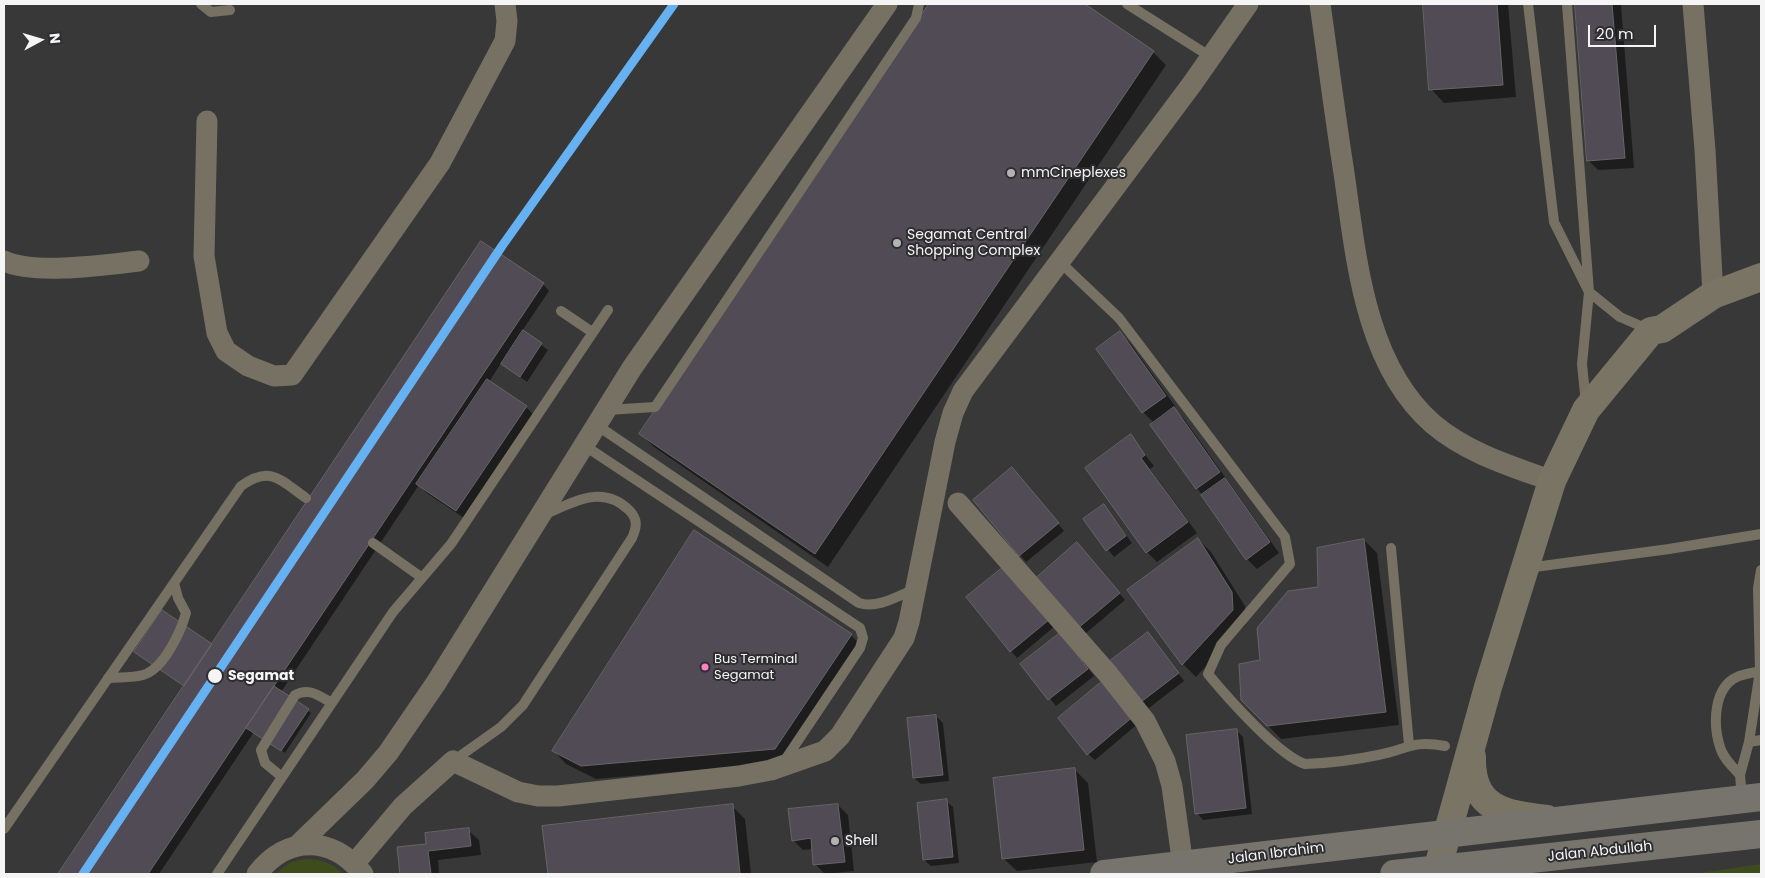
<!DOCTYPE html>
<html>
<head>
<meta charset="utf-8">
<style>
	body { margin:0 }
	#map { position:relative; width:1765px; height:878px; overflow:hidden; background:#383839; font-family:Poppins,sans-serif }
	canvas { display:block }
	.frame { position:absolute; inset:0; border:5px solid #f5f5f6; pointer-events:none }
	.north { position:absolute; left:15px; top:15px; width:50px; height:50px; -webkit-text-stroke:4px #2e2d30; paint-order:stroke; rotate:84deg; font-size:14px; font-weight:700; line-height:20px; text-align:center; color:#f5f5f6 }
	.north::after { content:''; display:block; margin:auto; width:18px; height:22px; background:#f5f5f6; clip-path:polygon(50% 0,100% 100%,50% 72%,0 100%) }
	.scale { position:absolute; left:1588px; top:25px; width:68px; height:22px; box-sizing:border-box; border:2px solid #f5f5f6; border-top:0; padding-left:6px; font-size:15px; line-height:18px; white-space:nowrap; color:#f5f5f6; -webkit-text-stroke:4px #2e2d30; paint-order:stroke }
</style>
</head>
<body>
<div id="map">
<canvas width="1765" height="878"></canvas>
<div class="frame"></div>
<div class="north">N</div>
<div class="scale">20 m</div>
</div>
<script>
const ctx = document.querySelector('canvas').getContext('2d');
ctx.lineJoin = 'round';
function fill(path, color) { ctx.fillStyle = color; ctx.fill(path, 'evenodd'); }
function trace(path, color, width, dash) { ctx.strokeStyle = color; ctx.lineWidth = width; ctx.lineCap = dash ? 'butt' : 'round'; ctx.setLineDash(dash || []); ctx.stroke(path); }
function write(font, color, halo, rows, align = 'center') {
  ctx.font = font + ' Poppins,sans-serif'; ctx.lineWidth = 4; ctx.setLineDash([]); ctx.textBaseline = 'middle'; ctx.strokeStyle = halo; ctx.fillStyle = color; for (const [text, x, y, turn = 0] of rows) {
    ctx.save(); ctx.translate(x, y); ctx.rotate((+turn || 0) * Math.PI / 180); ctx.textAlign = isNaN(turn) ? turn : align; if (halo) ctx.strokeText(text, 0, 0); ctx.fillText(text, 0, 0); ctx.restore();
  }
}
fill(new Path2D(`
	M304,859c15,0 28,3 39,15h-68l16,-12z
	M1761,864v10h-68z`), '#3e4b1c');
fill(new Path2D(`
	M931,4h152l70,48 13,13 -338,502 -174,-120 -13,-13z
	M1424,4h84l8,93 -72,6 -13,-14z
	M1576,4l45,1 13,163 -36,2 -10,-10z
	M543,284l6,7 -27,40 26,19 -21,32 -26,-19 -12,19 37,25 10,10 -69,103 -39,-26 -9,-9 -138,207 30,21 -26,40 -31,-21 -95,142h-99l153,-228z
	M1120,333l10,10 45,63 -2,2 11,11 95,134 -22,16 -10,-10 -50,-71 -43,-65 -11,-11z
	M1130,436l24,30 -4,3 47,64 -40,29 -10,-10z
	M1019,475l45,56 -38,31 -52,-62z
	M1104,506l28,37 -18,14 -29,-37z
	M1198,539l13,13 34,54 1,18 -50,53 -13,-13z
	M1364,540l13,13 22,172 -118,14 -39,-40 19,-38z
	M1084,551l41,49 -40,34 -7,-6z
	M1012,573l43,53 -38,32 -6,-7z
	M851,635l13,14 -76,113 -192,17 -30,-15 -13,-14z
	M1154,640l30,41 -39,30 -7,-7z
	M1067,641l27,35 -38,30 -34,-42z
	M1105,680l35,42 -45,38 -7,-6z
	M936,716l7,7 6,58 -28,3 -7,-6z
	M1237,731l6,6 9,77 -49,6 -6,-7z
	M1075,770l13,13 9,79 -80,9 -14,-13z
	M946,801l7,6 6,56 -28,3 -7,-6z
	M838,805l10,10 6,56 -29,3 -10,-10 -2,-15 -10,1 -10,-10z
	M732,806l13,13 6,55h-202l-5,-47z
	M468,830l11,10 2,15 -43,5 1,14h-38l-3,-26 30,-3z`), '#0007');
const building = new Path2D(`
	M929,4h156l69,47 -339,503 -176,-120z
	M1423,4h74l6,81 -74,5z
	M1575,4h37l13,154 -38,3z
	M481,241l63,42 -396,591h-90z
	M523,330l19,13 -22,34 -19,-13z
	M1120,331l46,65 -24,17 -46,-64z
	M487,379l40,27 -71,105 -40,-27z
	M1174,407l46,65 -24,17 -46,-64z
	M1131,434l14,21 -4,3 47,64 -42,31 -61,-85z
	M1012,467l47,56 -40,33 -46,-56z
	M1225,478l45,64 -24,18 -45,-65z
	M1104,504l22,32 -20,15 -23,-32z
	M694,530l158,104 -77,115 -194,17 -29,-15z
	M1198,538l34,54 1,18 -51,55 -55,-75z
	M1364,539l22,173 -119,14 -26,-26 -2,-36 21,-4 -3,-32 31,-37 30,-4 -1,-39z
	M1077,542l43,51 -43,36 -42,-50z
	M1006,565l44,54 -40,33 -44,-55z
	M162,610l50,34 -28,42 -50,-34z
	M1148,632l31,41 -42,32 -31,-41z
	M1060,633l28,36 -40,31 -28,-36z
	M1105,679l30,36 -48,40 -29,-37z
	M274,686l35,23 -28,42 -35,-23z
	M936,715l7,60 -30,3 -6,-60z
	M1237,729l9,79 -51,6 -9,-79z
	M1075,768l9,82 -82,9 -9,-81z
	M947,799l6,58 -30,3 -6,-57z
	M733,804l7,70h-192l-6,-48z
	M838,804l7,58 -32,3 -2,-27 -19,3 -4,-32z
	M469,828l2,18 -43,5 3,23h-31l-3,-27 29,-3 -1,-11z`);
fill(building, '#514b55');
trace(building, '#666566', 1);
trace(new Path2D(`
	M201,4l10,8 19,-2
	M1127,4l84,53
	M1528,4l26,218 35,70 -7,72 4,40
	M1567,4l22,288 31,25 30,13
	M1060,262l59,56 166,219 5,27 -69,81 -13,29c19,23 71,82 97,90 24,-1 50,-4 73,-9 30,-6 34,-15 67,-9
	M561,311l31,21
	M607,410l48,-3 261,-389 3,-14
	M598,426l261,177c18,6 39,-7 56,-14
	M585,446l275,182 3,10 -3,10 -77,115
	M373,543l48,34
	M1391,548l18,197
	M1527,568l142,-19 92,-15
	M108,678c11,-1 25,0 35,-3 21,-6 38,-44 43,-62l-8,-15 -4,-15
	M1749,742l12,-2
	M453,761l48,-34 22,-22 109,-167c5,-11 6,-19 -3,-28 -27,-26 -54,-8 -84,4
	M1740,775c-7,-8 -17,-17 -20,-28 -7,-22 -7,-59 17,-70 7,-3 16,-4 23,-6
	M282,777l-17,-14 -4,-13 34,-55c14,-8 24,1 37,8
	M1742,798l-2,-23 9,-33 11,-71 -2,-83 3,-18
	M4,829l237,-343c30,-21 39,-6 65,12
	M217,874l176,-262 58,-68 157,-234`), '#777163', 10);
trace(new Path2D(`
	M1320,4c8,56 15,112 24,169 12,83 20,191 89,251 34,29 78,42 119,57
	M1693,4l12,146 8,145
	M207,121l-3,135 13,77 9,18 22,15 26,10 18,-1 148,-212 65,-122 2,-20 -2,-17
	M4,261c31,14 100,4 135,0
	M958,503l150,171 37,47 20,40 7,25 11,80
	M298,845l67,-65 23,-27 48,-70 196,-315 255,-364
	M354,864l49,-58 50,-45 65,31 20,4h20l181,-20 32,-6 54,-19 15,-15 64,-98 5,-16 36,-180 8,-29 10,-22 229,-307 56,-80
	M257,874c30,-39 75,-39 106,0`), '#777163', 21);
trace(new Path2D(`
	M1472,757c-1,52 32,57 75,62
	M1436,874l52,-187 64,-206 34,-71 65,-79 11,-2 51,-34 48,-18`), '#797464', 28);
trace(new Path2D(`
	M1104,874l657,-77
	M1394,874l367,-40`), '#76746c', 28);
trace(new Path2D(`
	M83,874l419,-628 172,-242`), '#66b1f2', 9);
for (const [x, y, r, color] of [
	[1011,173,5,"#b3b3b4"],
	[897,243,5,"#b3b3b4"],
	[705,667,4.5,"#ff80c5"],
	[215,676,8,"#f5f5f6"],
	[835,841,5,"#b3b3b4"]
]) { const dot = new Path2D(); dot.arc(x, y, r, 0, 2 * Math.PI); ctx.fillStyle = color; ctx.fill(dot); trace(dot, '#2e2d30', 2); }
write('13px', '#f5f5f6', '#2e2d30', [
	["Bus Terminal",714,660],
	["Segamat",714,676]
], 'left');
write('14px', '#f5f5f6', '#2e2d30', [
	["mmCineplexes",1021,173],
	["Segamat Central",907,235],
	["Shopping Complex",907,251],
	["Shell",845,841]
], 'left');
write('bold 14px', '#f5f5f6', '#2e2d30', [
	["Segamat",228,676]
], 'left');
write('14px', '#f5f5f6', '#2e2d30', [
	["Jalan Abdullah",1600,852,-6],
	["Jalan Ibrahim",1276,854,-7]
]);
</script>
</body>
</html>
